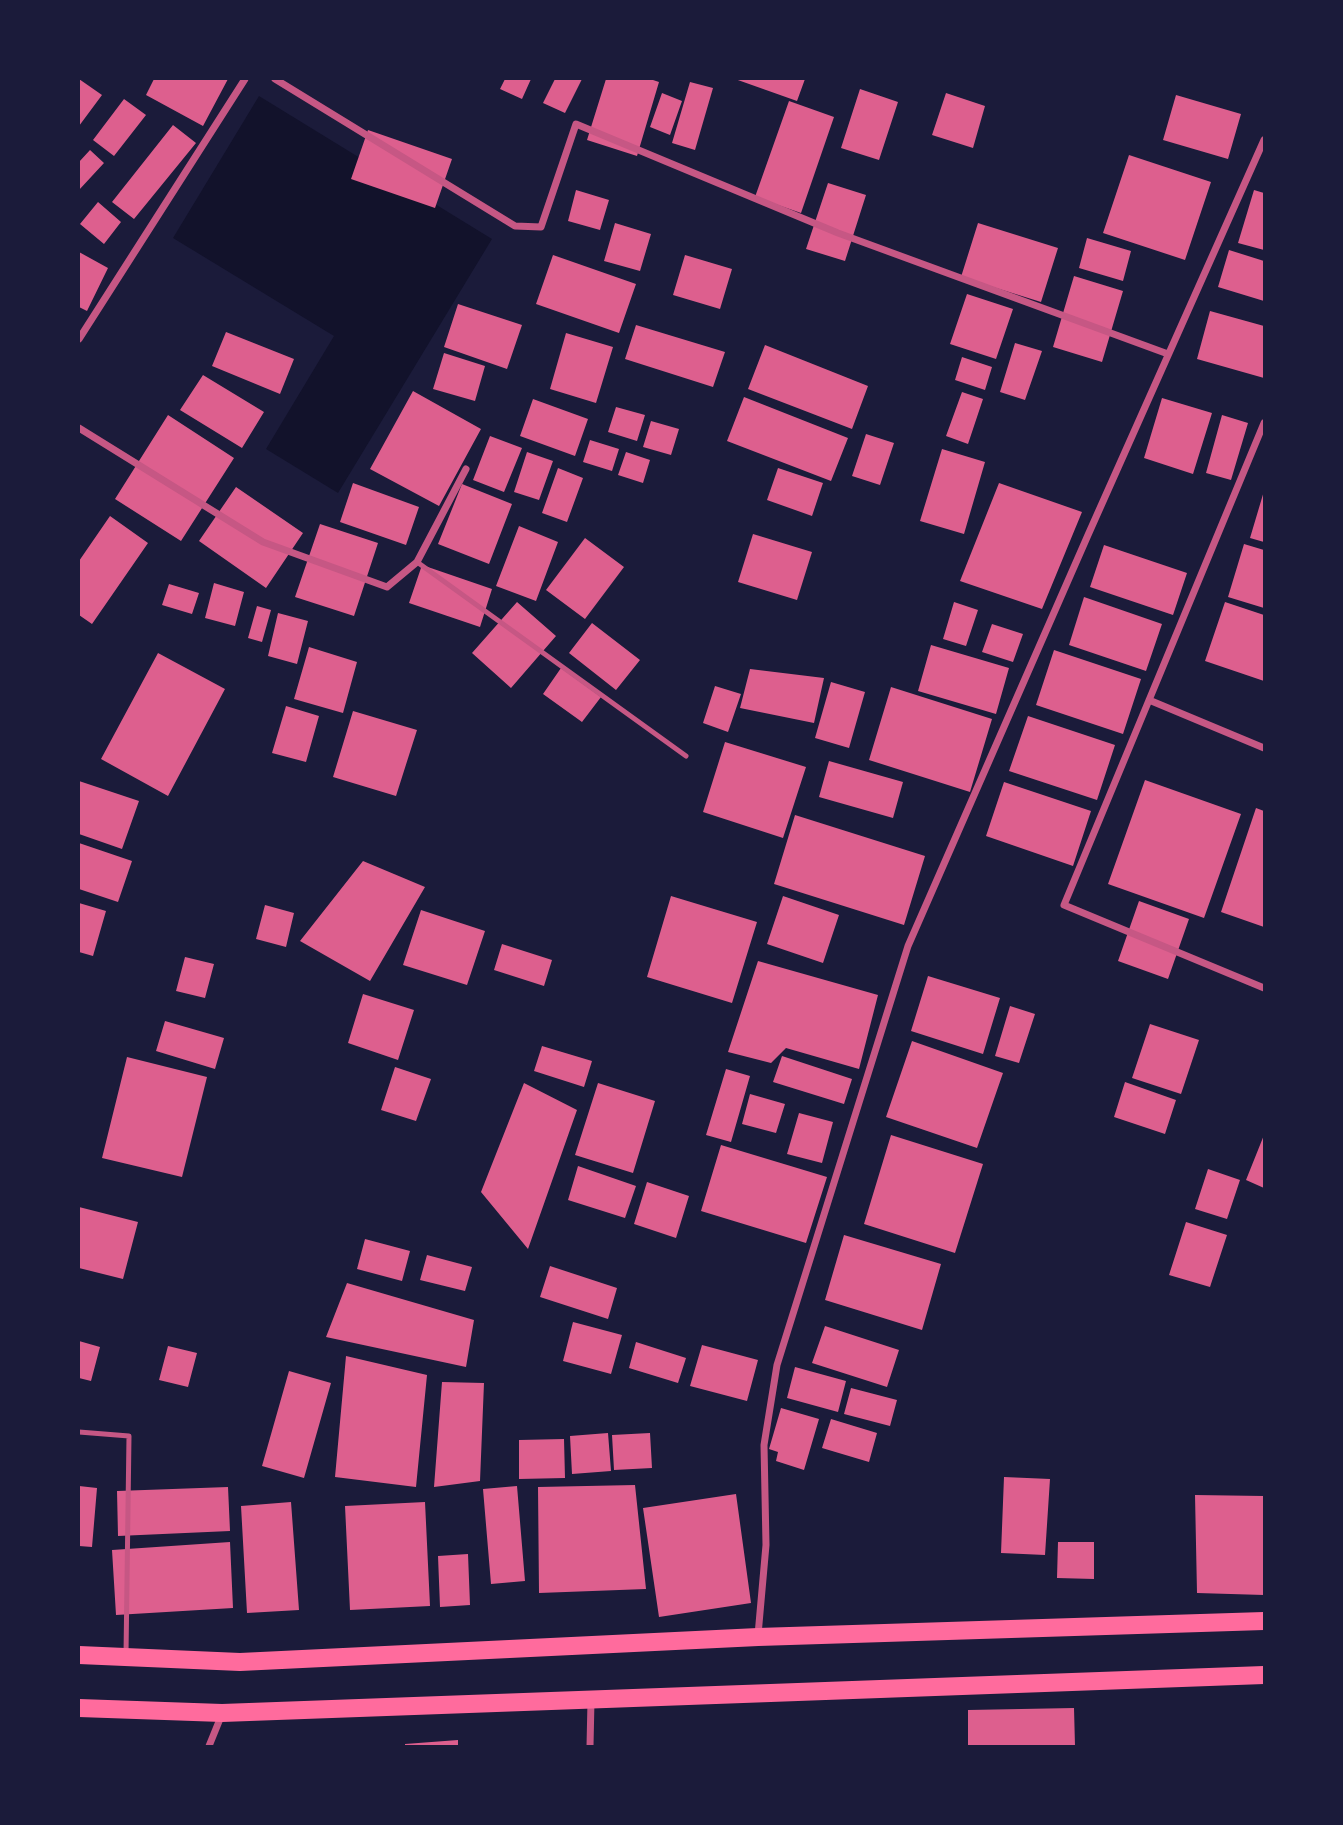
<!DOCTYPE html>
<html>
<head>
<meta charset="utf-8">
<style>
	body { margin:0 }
	#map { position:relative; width:1343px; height:1825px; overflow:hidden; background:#1b1b3a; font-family:"PT Sans Narrow",sans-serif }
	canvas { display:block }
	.frame { position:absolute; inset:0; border:80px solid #1b1b3a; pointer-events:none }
</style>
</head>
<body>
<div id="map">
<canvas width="1343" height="1825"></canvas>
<div class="frame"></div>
</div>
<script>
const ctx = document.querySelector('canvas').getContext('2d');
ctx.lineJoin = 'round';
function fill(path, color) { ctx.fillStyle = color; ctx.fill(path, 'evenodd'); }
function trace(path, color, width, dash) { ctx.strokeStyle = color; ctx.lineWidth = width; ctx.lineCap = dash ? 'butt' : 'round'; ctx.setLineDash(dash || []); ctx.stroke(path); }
fill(new Path2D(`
	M259,96l233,143 -154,254 -72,-44 68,-113 -161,-98z`), '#12122b');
fill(new Path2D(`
	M79,79l23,16 -23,31z
	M154,79h74l-25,47 -57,-31z
	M505,79h26l-9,20 -22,-10z
	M555,79h27l-17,34 -22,-10z
	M606,79h44l9,3 -22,74 -50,-16z
	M735,79h70l-8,22z
	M690,82l23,6 -18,62 -23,-7z
	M860,89l38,13 -19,58 -38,-12z
	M662,93l20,8 -12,34 -20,-8z
	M946,93l39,13 -12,42 -41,-13z
	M1176,95l65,19 -13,45 -65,-19z
	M124,99l22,16 -32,41 -21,-16z
	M789,101l45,16 -33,96 -46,-16z
	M173,125l23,18 -62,76 -22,-17z
	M368,130l84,29 -17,49 -84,-29z
	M90,150l14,13 -25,27v-28z
	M1129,155l82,27 -26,78 -82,-27z
	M828,183l38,12 -21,66 -39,-12z
	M576,190l33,10 -9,30 -32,-9z
	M1254,190l10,3v57l-26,-7z
	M98,202l23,20 -17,22 -24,-20z
	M615,223l36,11 -11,37 -36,-10z
	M978,223l80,25 -17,54 -80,-25z
	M1087,238l44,13 -8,30 -44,-13z
	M1229,250l35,11v40l-46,-14z
	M79,252l29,16 -21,43 -8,-4z
	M553,255l83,29 -17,49 -83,-29z
	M685,255l47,14 -12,40 -47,-14z
	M1074,276l49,15 -21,71 -49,-15z
	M967,294l46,15 -17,50 -46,-15z
	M458,304l64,21 -15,44 -63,-22z
	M1210,311l54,15v52l-67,-19z
	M636,325l89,27 -12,35 -88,-28z
	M226,332l68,27 -14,35 -68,-28z
	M566,333l47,14 -17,56 -46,-14z
	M1015,343l27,8 -17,49 -25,-8z
	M765,345l103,41 -16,43 -104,-40z
	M444,353l41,13 -10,35 -42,-12z
	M962,357l30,10 -7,23 -30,-10z
	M203,375l61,37 -22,36 -62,-38z
	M413,391l68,38 -42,77 -69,-37z
	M962,392l21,7 -15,45 -22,-8z
	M744,397l104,41 -17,43 -104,-40z
	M1162,398l50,15 -19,61 -49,-16z
	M533,399l55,20 -13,37 -55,-20z
	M616,407l29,8 -8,26 -29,-9z
	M168,415l66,43 -53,83 -66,-42z
	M1222,415l26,8 -17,57 -25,-7z
	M651,421l28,8 -8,26 -28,-8z
	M866,434l28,9 -14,42 -28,-9z
	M490,436l32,12 -18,44 -31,-12z
	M590,440l29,9 -7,22 -29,-9z
	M942,449l43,13 -21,72 -44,-13z
	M527,452l26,9 -14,39 -25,-8z
	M626,452l24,8 -7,23 -25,-8z
	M558,468l25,10 -16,44 -25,-9z
	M778,468l45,15 -11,33 -45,-16z
	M353,483l66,24 -13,38 -66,-23z
	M999,483l83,29 -40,97 -82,-28z
	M462,484l50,20 -23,60 -51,-20z
	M236,487l67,46 -37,55 -67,-47z
	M1264,491v51l-14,-4z
	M110,516l38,27 -56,81 -13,-9v-54z
	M320,524l58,19 -24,73 -59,-19z
	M519,526l39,16 -22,59 -40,-15z
	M753,534l59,18 -15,48 -59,-18z
	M585,538l39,29 -39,52 -39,-29z
	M1244,544l20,6v58l-36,-11z
	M1104,545l83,28 -14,42 -83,-28z
	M422,565l70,24 -12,38 -71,-24z
	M214,583l30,9 -9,34 -30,-8z
	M169,584l30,9 -7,21 -30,-9z
	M1084,597l78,27 -16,47 -77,-26z
	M517,602l39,34 -45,52 -39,-35z
	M954,602l24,8 -12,36 -23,-7z
	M1225,602l39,13v66l-59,-20z
	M257,606l14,4 -9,32 -14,-4z
	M278,613l30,8 -11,43 -29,-8z
	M592,623l48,37 -24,30 -47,-37z
	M992,624l31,10 -10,28 -31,-10z
	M931,645l78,23 -13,46 -78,-23z
	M309,647l48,15 -14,51 -49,-14z
	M1054,650l87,29 -18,55 -87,-29z
	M158,653l67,36 -57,107 -67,-37z
	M561,668l40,29 -19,25 -39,-28z
	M750,669l74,9 -10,45 -74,-15z
	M831,682l34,10 -16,56 -34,-10z
	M715,686l26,8 -13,38 -25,-9z
	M891,687l101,32 -22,73 -101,-32z
	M286,706l33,10 -13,46 -34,-9z
	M353,711l64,19 -21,66 -63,-19z
	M1028,716l87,29 -18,55 -88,-29z
	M725,742l81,25 -23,71 -80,-26z
	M829,761l74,21 -10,36 -74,-21z
	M1145,780l96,34 -37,104 -96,-34z
	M79,781l60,20 -17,48 -43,-15z
	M1004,782l87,29 -18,55 -87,-30z
	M1256,808l8,3v116l-43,-15z
	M795,815l130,41 -21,69 -130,-41z
	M79,843l53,18 -14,41 -39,-13z
	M363,861l62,26 -55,94 -70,-40z
	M671,896l86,26 -25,81 -85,-26z
	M783,896l56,19 -16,48 -56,-19z
	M1139,901l50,18 -21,60 -50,-18z
	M79,903l27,8 -13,45 -14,-4z
	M265,905l29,8 -8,34 -30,-8z
	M421,910l64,21 -18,54 -64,-20z
	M502,944l50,16 -8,26 -50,-16z
	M185,957l29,7 -9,34 -29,-7z
	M758,961l120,34 -19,74 -73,-21 -15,15 -43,-11z
	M928,976l72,22 -17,56 -72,-23z
	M363,994l51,16 -16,50 -50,-17z
	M1010,1006l25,8 -16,49 -24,-7z
	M165,1021l59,17 -9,31 -59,-18z
	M1150,1024l49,16 -18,54 -49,-16z
	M912,1041l91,32 -26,75 -91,-31z
	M542,1046l50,15 -8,26 -50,-16z
	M782,1056l70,23 -8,25 -71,-22z
	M127,1057l80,20 -25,100 -80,-19z
	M395,1067l36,12 -15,42 -35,-11z
	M726,1069l24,7 -19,66 -25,-7z
	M1125,1082l51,18 -11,34 -51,-17z
	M524,1083l53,27 -49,139 -47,-57z
	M598,1083l57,18 -22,72 -58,-18z
	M750,1094l35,10 -9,29 -34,-9z
	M799,1113l34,9 -11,41 -35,-9z
	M891,1135l92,29 -28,89 -91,-29z
	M1264,1135v53l-18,-8z
	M721,1145l106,32 -21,66 -105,-32z
	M578,1166l58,20 -11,32 -57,-18z
	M1208,1169l32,11 -13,39 -32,-10z
	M647,1182l42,14 -13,42 -42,-14z
	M79,1207l59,15 -15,57 -44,-11z
	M1186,1222l41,13 -17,52 -41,-12z
	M844,1235l97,29 -19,66 -97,-30z
	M365,1239l45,12 -8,30 -45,-12z
	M427,1255l45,12 -7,24 -45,-11z
	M550,1266l67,22 -9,31 -68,-22z
	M347,1283l127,37 -8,47 -140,-30z
	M573,1322l49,13 -11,39 -48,-13z
	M825,1326l74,24 -12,37 -75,-24z
	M79,1341l21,6 -9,34 -12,-3z
	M636,1342l50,16 -8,25 -49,-15z
	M702,1345l56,15 -11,41 -57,-15z
	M168,1346l29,7 -9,34 -29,-7z
	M346,1356l81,19 -11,112 -81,-10z
	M795,1367l51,14 -8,31 -51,-14z
	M289,1371l42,12 -27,95 -42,-12z
	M442,1382l42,1 -4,98 -46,6z
	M851,1388l46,12 -7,26 -46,-12z
	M781,1408l38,11 -15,51 -28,-9 2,-9 -9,-3z
	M831,1419l46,14 -8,29 -47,-14z
	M608,1433l3,38 -39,3 -2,-38z
	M650,1433l2,35 -38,2 -2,-35z
	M564,1439l1,39 -46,1v-39z
	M1004,1477l46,2 -5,76 -44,-2z
	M635,1485l11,104 -107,4 -1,-106z
	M79,1486l18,2 -5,59 -13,-1z
	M517,1486l8,95 -34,3 -8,-95z
	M228,1487l2,44 -112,5 -1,-45z
	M736,1494l15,109 -92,14 -16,-109z
	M1195,1495l69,1v99l-67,-2z
	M291,1502l8,108 -52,3 -6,-107z
	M425,1502l5,104 -80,4 -5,-104z
	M230,1542l3,66 -117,7 -4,-65z
	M1058,1542h36v37l-37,-1z
	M468,1554l2,51 -30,2 -2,-51z
	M1074,1708l1,38h-107v-36z
	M458,1740v6h-53v-2z`), '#dd5f8e');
trace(new Path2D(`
	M417,562l269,194
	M79,1432l50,4 -3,218`), '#c65784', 5);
trace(new Path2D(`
	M275,79l240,147 26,1 35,-103 262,109 330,121
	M79,339l166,-260
	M1264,423l-200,482 200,83
	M79,428l184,114 124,45 30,-25 49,-93
	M1149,700l115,48
	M758,1635l8,-90 -2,-100 13,-80 131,-419 180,-411 176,-395
	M209,1746l13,-32
	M590,1746l1,-45`), '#c65784', 7);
trace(new Path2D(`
	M79,1655l161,7 518,-25 506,-16
	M79,1708l143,5 1042,-38`), '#ff6b9d', 18);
</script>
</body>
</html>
